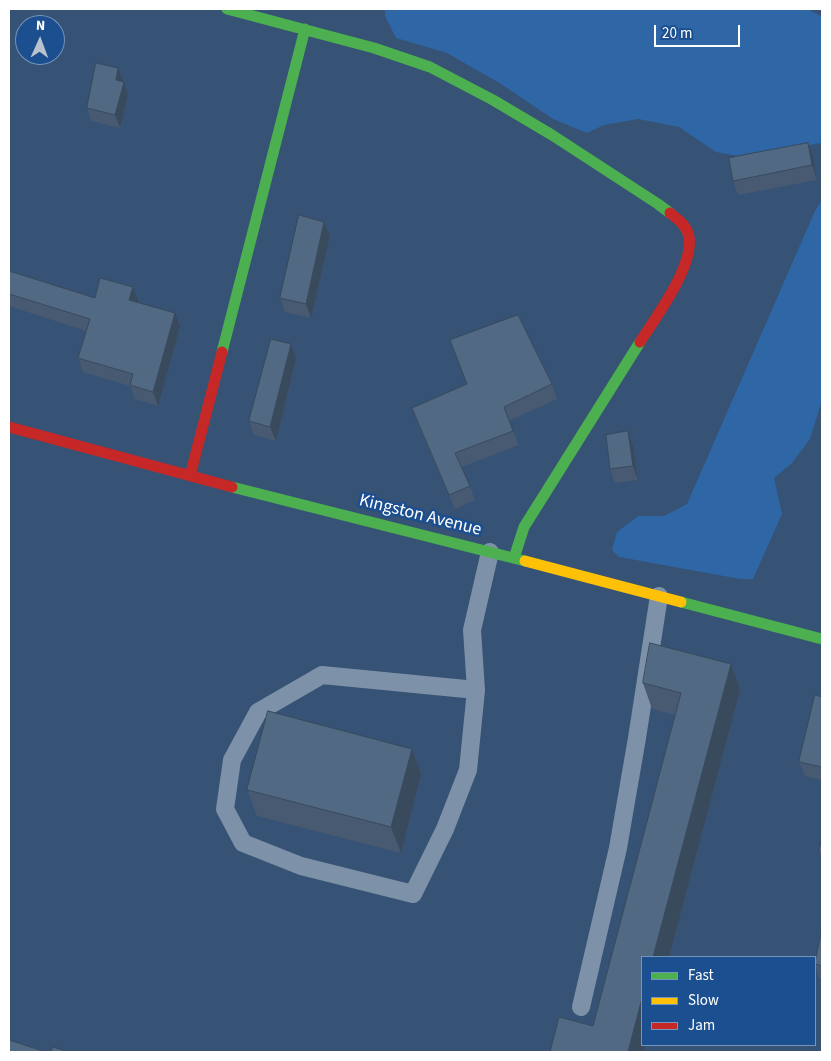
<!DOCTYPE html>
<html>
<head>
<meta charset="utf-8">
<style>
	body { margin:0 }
	#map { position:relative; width:831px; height:1061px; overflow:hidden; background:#365274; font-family:"Source Sans 3",sans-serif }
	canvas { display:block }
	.frame { position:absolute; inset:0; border:10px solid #fff; pointer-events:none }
	.legend { position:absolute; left:641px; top:956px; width:175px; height:90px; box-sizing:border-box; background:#1b4f8f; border:1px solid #7695bc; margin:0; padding:6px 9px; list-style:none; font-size:15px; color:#fff }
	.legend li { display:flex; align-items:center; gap:10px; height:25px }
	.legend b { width:25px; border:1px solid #7695bc }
	.north { position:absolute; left:15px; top:15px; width:50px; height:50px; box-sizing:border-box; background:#1b4f8f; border:1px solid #7695bc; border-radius:50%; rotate:2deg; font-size:14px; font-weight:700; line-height:20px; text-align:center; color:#fff }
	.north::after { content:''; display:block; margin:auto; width:18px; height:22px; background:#b9c2ce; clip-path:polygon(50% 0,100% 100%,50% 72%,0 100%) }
	.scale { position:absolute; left:654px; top:25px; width:86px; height:22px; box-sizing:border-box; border:2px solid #fff; border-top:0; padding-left:6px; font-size:15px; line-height:18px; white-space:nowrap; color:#fff; -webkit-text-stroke:4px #1b4f8f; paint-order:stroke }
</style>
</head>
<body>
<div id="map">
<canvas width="831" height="1061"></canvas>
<div class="frame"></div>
<ul class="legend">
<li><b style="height:6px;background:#4caf50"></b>Fast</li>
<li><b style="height:6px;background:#ffc107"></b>Slow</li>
<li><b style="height:6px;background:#c62828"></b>Jam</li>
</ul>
<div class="north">N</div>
<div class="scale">20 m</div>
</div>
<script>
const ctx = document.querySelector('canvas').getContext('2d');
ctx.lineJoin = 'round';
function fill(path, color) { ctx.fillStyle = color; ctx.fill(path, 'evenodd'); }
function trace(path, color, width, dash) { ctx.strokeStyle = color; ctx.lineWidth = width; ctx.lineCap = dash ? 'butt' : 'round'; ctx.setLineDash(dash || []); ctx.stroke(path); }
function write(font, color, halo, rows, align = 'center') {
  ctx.font = font + ' "Source Sans 3",sans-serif'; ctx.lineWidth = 5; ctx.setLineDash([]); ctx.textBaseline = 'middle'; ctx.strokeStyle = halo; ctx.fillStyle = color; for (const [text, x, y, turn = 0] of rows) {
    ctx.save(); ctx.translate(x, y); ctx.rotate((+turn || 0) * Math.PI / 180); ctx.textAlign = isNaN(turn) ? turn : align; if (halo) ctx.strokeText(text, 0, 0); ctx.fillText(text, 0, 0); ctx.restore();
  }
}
fill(new Path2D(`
	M385,9h423l14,8v129l-2,-3 -72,15 -32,-6 -37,-25 -41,-8 -34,6 -17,8 -34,-14 -52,-35 -54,-31 -51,-15 -11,-22z
	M822,200v200l-12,39 -18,24 -18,15 8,36 -29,65h-13l-121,-22 -7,-7 5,-18 21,-16h26l23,-12 128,-293z`), '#2f66a5');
trace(new Path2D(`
	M476,690l-154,-15 -64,37 -26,48 -7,49 18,34 58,23 112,28 32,-65 23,-59 8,-80 -4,-60 18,-78
	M581,1007l37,-159 19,-110 22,-142`), '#7d92a8', 18);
trace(new Path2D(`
	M227,9l147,39 56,19 63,33 59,35 106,69 12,9
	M222,352l83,-323
	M232,487l293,74
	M514,558l10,-31 116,-185
	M681,602l141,37`), '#4caf50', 11);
trace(new Path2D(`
	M525,561l156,41`), '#ffc107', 11);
trace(new Path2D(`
	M640,342c16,-25 54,-76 49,-105 -2,-11 -10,-17 -19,-24
	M9,427l223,60
	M190,476l32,-124`), '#c62828', 11);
fill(new Path2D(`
	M123,82l5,13 -8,33 -29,-7 -4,-13z
	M808,143l5,14 4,23 -79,15 -5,-14z
	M324,222l6,14 -19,82 -26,-6 -5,-14z
	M9,271l86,27 38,-11 5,15 42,25 -22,79 -23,-7 -5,-13 -47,-14 -5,-14 8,-27 -77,-25z
	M291,344l5,14 -20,83 -22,-6 -5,-14z
	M552,384l5,15 -48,22 10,24 -57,22 13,33 -20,9 -38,-87 -5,-14z
	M633,446l5,34 -23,3 -5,-14z
	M731,664l9,26 -71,267h-27v88h4l-2,7 -51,-26 82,-311 -23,-6 -9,-26z
	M822,697v83l-17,-4 -6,-14z
	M412,749l9,25 -20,79 -144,-37 -10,-26z
	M822,838v22l-3,-8z
	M815,964l7,2v13l-3,-1z`), '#475a72');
fill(new Path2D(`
	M118,68l5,13 -3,12 -4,-13z
	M124,82l4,13 -8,33 -5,-13z
	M808,143l5,14 4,23 -5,-15z
	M324,222l6,14 -19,82 -5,-14z
	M133,287l5,14 -3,13 -6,-14z
	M175,313l5,14 -22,79 -5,-14z
	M291,344l5,14 -20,83 -6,-14z
	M628,431l5,15 5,34 -5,-14z
	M731,664l9,26 -71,267h-16z
	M412,749l9,25 -20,79 -10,-26z
	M642,998v47h4l-2,7h-16z`), '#394a5c');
const building = new Path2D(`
	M96,63l22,5 -2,12 8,2 -9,33 -28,-7z
	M808,143l4,22 -79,16 -4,-23z
	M299,215l25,7 -18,82 -26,-6z
	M9,271l86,27 5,-20 33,9 -4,13 46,13 -22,79 -23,-7 3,-11 -55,-16 12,-39 -81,-25z
	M518,315l34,69 -48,23 9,24 -58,22 15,33 -21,9 -37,-87 55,-24 -17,-44z
	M271,339l20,5 -21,83 -21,-6z
	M628,431l5,35 -23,3 -4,-34z
	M650,643l81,21 -78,293h-11v41l-14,54h-78l9,-35 34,9 88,-333 -38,-10z
	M815,695l7,2v70l-23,-5z
	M268,711l144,38 -21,78 -144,-37z
	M822,838v14h-3z
	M822,929v37l-7,-2z
	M9,1040l37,12h-37z
	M53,1047l16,5h-18z`);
fill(building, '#526984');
trace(building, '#394a5c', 1);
write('18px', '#fff', '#1b4f8f', [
	["Kingston Avenue",420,516,14]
]);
</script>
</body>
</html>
